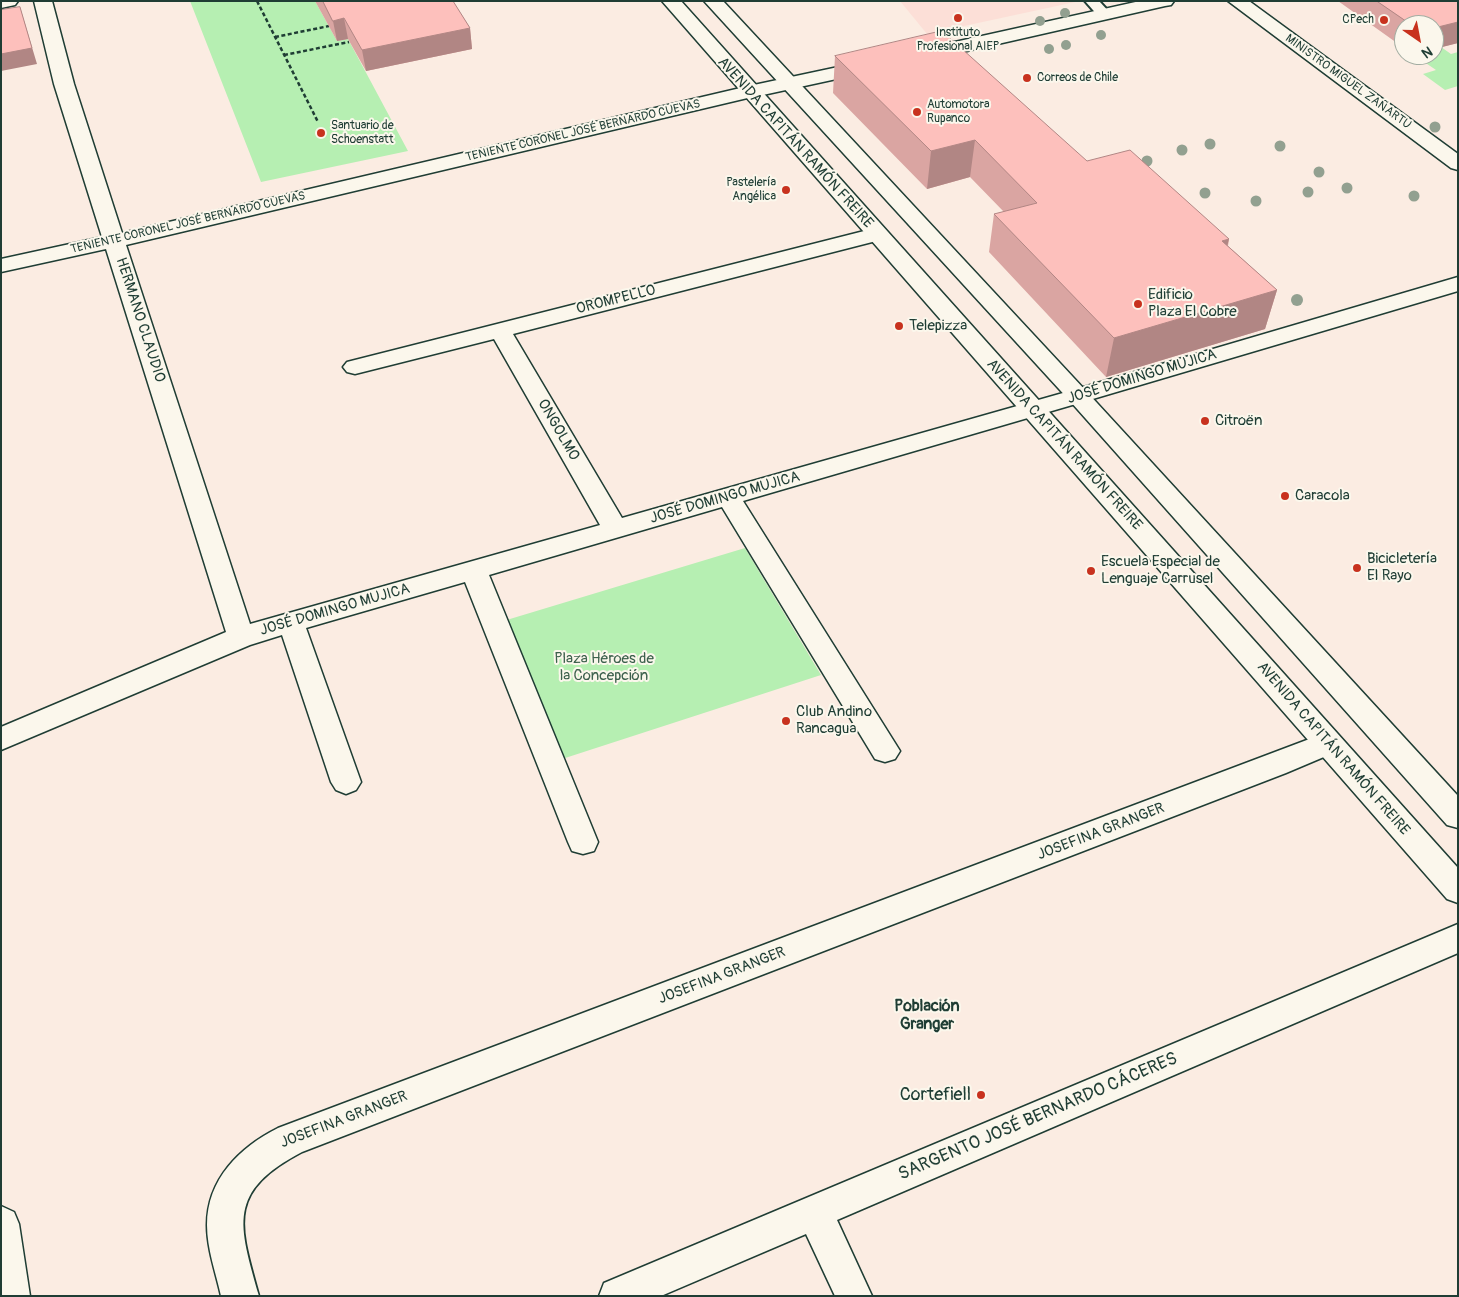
<!DOCTYPE html>
<html>
<head>
<meta charset="utf-8">
<style>
	body { margin:0 }
	#map { position:relative; width:1459px; height:1297px; overflow:hidden; background:#fbece2; font-family:Pangolin,sans-serif }
	canvas { display:block }
	.frame { position:absolute; inset:0; border:2px solid #1f3d34; pointer-events:none }
	.north { position:absolute; left:1394px; top:15px; width:50px; height:50px; box-sizing:border-box; background:#fbf7ec; border:1px solid #a3ada2; border-radius:50%; rotate:147deg; font-size:14px; font-weight:700; line-height:20px; text-align:center; color:#1f3d34 }
	.north::after { content:''; display:block; margin:auto; width:18px; height:22px; background:#c8321e; clip-path:polygon(50% 0,100% 100%,50% 72%,0 100%) }
</style>
</head>
<body>
<div id="map">
<canvas width="1459" height="1297"></canvas>
<div class="frame"></div>
<div class="north">N</div>
</div>
<script>
const ctx = document.querySelector('canvas').getContext('2d');
ctx.lineJoin = 'round';
function fill(path, color) { ctx.fillStyle = color; ctx.fill(path, 'evenodd'); }
function trace(path, color, width, dash) { ctx.strokeStyle = color; ctx.lineWidth = width; ctx.lineCap = dash ? 'butt' : 'round'; ctx.setLineDash(dash || []); ctx.stroke(path); }
function write(font, color, halo, rows, align = 'center') {
  ctx.font = font + ' Pangolin,sans-serif'; ctx.lineWidth = 4; ctx.setLineDash([]); ctx.textBaseline = 'middle'; ctx.strokeStyle = halo; ctx.fillStyle = color; for (const [text, x, y, turn = 0] of rows) {
    ctx.save(); ctx.translate(x, y); ctx.rotate((+turn || 0) * Math.PI / 180); ctx.textAlign = isNaN(turn) ? turn : align; if (halo) ctx.strokeText(text, 0, 0); ctx.fillText(text, 0, 0); ctx.restore();
  }
}
fill(new Path2D(`
	M900,1h180l-153,33z`), '#fcdfd7');
fill(new Path2D(`
	M190,1h125l22,40 11,-2 60,112 -147,31z
	M1441,47l10,7 7,-2v34l-13,4 -22,-16 13,-4 -22,-15h20v-6z
	M745,548l76,127 -262,85 -59,-138z`), '#b6efb2');
const lane = new Path2D(`
	M1085,1h14l13,14 -2,3h-10z`);
const street = new Path2D(`
	M34,1h18l22,83 48,149 627,-147 7,2 3,4 -3,4 -630,149 124,379 350,-99 -106,-186 -139,35 -8,-2 -4,-5 4,-5 529,-134 8,1 3,5 -3,5 -371,95 109,184 448,-127 8,-3 8,3 4,5 -4,5 -343,100 152,242 5,8 -5,8 -10,3 -10,-3 -153,-252 -233,68 109,267 -4,9 -11,3 -11,-3 -4,-9 -103,-260 -159,46 55,154 -5,8 -10,4 -10,-4 -5,-8 -49,-147 -32,10 -249,105v-23l225,-95 -120,-383 -105,23v-13l101,-22 -48,-153z
	M1228,1h21l209,153v16l-7,-2z
	M1328,732l10,3 4,8 -4,8 -52,22 -984,379c-76,40 -63,72 -43,144h-38c-5,-23 -14,-47 -14,-71 0,-46 33,-78 71,-97z
	M1458,924v29l-621,267 35,76h-37l-29,-62 -145,62h-62l5,-13z
	M1,1206l13,6 5,12 11,72h-29z`);
const secondary = new Path2D(`
	M1,1h17l-3,4 -14,3z
	M1140,1h34l-3,4 -6,1 -242,55 -7,-2 -2,-4 2,-4 7,-2z
	M871,60l7,2 2,4 -2,4 -129,28 -7,-2 -3,-4 3,-4 7,-2z
	M1458,277v14l-372,110 -8,3 -8,-3 -4,-5 4,-5z`);
const primary = new Path2D(`
	M662,1h19l777,867v35l-11,-4z
	M704,1h19l363,390 372,405v32l-11,-3 -377,-424z`);
trace(lane, '#1f3d34', 4);
trace(street, '#1f3d34', 3);
trace(secondary, '#1f3d34', 3);
trace(primary, '#1f3d34', 3);
trace(new Path2D(`
	M257,1l61,121
	M275,37l54,-11
	M284,55l65,-13`), '#1f3d34', 2.5, [4, 2.5]);
fill(lane, '#fbf7ec');
fill(street, '#fbf7ec');
fill(secondary, '#fbf7ec');
fill(primary, '#fbf7ec');
ctx.fillStyle = '#92a090';
for (const [x, y, r] of [
	[1065,13,5],
	[1040,21,5],
	[1101,35,5],
	[1066,45,5],
	[1049,49,5],
	[1435,127,5.5],
	[1210,144,5.5],
	[1280,146,5.5],
	[1182,150,5.5],
	[1147,161,5.5],
	[1319,172,5.5],
	[1347,188,5.5],
	[1308,192,5.5],
	[1205,193,5.5],
	[1414,196,5.5],
	[1256,201,5.5],
	[1297,300,6]
]) { ctx.beginPath(); ctx.arc(x, y, r, 0, 2 * Math.PI); ctx.fill(); }
fill(new Path2D(`
	M315,1h138l17,27 2,21 -106,22 -18,-32 -11,2z
	M1338,1h120v42l-24,6v-24h-30v23z
	M835,56l252,105 142,78 -1,7 49,44 -12,39 -159,48 -117,-125 5,-38 10,-2 -34,-35 -43,12 -94,-96z`), '#daa5a2');
fill(new Path2D(`
	M20,7l17,57 -36,7v-17z
	M344,18l4,21 -11,2 -4,-20z
	M1458,22v21l-24,6v-21z
	M470,28l2,21 -106,22 -4,-21z
	M975,140l-5,37 -43,12 4,-38z
	M1229,239l-10,38 3,-36z
	M1277,290l-12,39 -159,48 8,-39z`), '#b18684');
const building = new Path2D(`
	M323,1h130l17,27 -108,22 -18,-32 -11,3z
	M1377,1h81v21l-24,6v-3h-22z
	M20,7l12,41 -31,6v-44z
	M942,31l145,130 43,-11 99,89 -7,2 55,49 -163,48 -120,-124 43,-11 -62,-63 -44,11 -96,-95z`);
fill(building, '#fdc0bc');
trace(building, '#b18684', 1);
for (const [x, y, r, color] of [
	[958,18,5,"#c8321e"],
	[1384,20,5,"#c8321e"],
	[1027,78,5,"#c8321e"],
	[917,112,5,"#c8321e"],
	[321,133,5,"#c8321e"],
	[786,190,5,"#c8321e"],
	[1138,304,5,"#c8321e"],
	[899,326,5,"#c8321e"],
	[1205,421,5,"#c8321e"],
	[1285,496,5,"#c8321e"],
	[1357,568,5,"#c8321e"],
	[1091,571,5,"#c8321e"],
	[786,721,5,"#c8321e"],
	[981,1095,5,"#c8321e"]
]) { const dot = new Path2D(); dot.arc(x, y, r, 0, 2 * Math.PI); ctx.fillStyle = color; ctx.fill(dot); trace(dot, '#fbf7ec', 2); }
write('12px', '#1f3d34', '#fbf7ec', [
	["CPech",1374,20,"right"],
	["Instituto",958,33,"center"],
	["Profesional AIEP",958,47,"center"],
	["Correos de Chile",1037,78],
	["Automotora",927,105],
	["Rupanco",927,119],
	["Santuario de",331,126],
	["Schoenstatt",331,140],
	["Pastelería",776,183,"right"],
	["Angélica",776,197,"right"]
], 'left');
write('12px', '#1f3d34', '#fbf7ec', [
	["MINISTRO MIGUEL ZAÑARTU",1348,82,36],
	["TENIENTE CORONEL JOSÉ BERNARDO CUEVAS",583,131,-13],
	["TENIENTE CORONEL JOSÉ BERNARDO CUEVAS",188,223,-13]
]);
write('15px', '#1f3d34', '#fbf7ec', [
	["AVENIDA CAPITÁN RAMÓN FREIRE",795,143,48],
	["OROMPELLO",616,300,-14],
	["HERMANO CLAUDIO",140,320,72],
	["JOSÉ DOMINGO MUJICA",1142,377,-17],
	["ONGOLMO",558,430,60],
	["AVENIDA CAPITÁN RAMÓN FREIRE",1064,445,48],
	["JOSÉ DOMINGO MUJICA",725,498,-16],
	["JOSÉ DOMINGO MUJICA",335,610,-16],
	["AVENIDA CAPITÁN RAMÓN FREIRE",1333,749,49],
	["JOSEFINA GRANGER",1101,832,-21],
	["JOSEFINA GRANGER",722,976,-21],
	["JOSEFINA GRANGER",344,1120,-21]
]);
write('15px', '#1f3d34', '#fbf7ec', [
	["Edificio",1148,295],
	["Plaza El Cobre",1148,312],
	["Telepizza",909,326],
	["Citroën",1215,421],
	["Caracola",1295,496],
	["Bicicletería",1367,559],
	["El Rayo",1367,576],
	["Escuela Especial de",1101,562],
	["Lenguaje Carrusel",1101,579],
	["Club Andino",796,712],
	["Rancagua",796,729]
], 'left');
write('15px', '#3d614d', '#fbf7ec', [
	["Plaza Héroes de",604,659],
	["la Concepción",604,676]
]);
write('bold 16px', '#1f3d34', '#fbf7ec', [
	["Población",927,1007],
	["Granger",927,1025]
]);
write('18px', '#1f3d34', '#fbf7ec', [
	["Cortefiell",971,1095]
], 'right');
write('18px', '#1f3d34', '#fbf7ec', [
	["SARGENTO JOSÉ BERNARDO CÁCERES",1038,1117,-23]
]);
</script>
</body>
</html>
